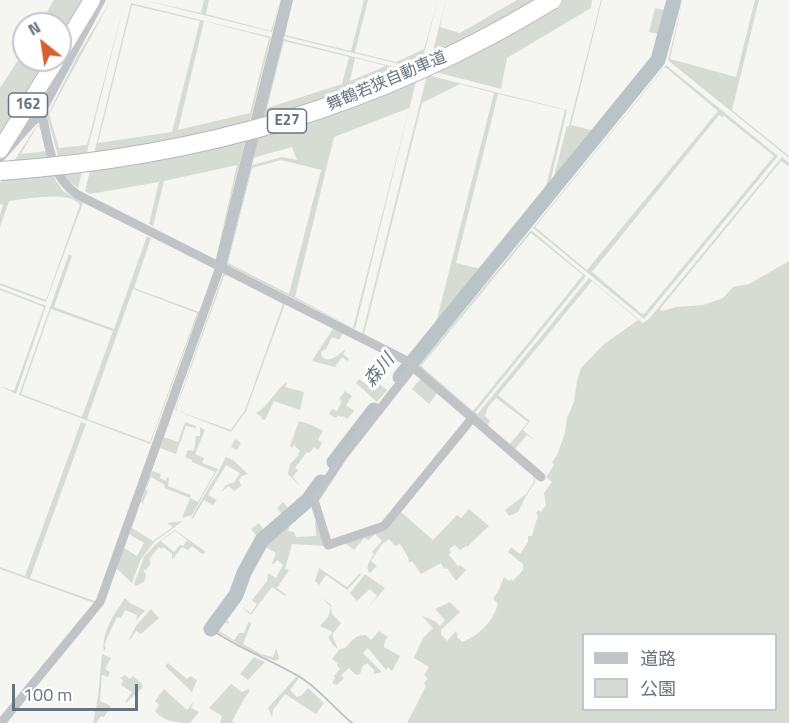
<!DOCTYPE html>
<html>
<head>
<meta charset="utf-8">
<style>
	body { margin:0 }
	#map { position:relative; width:789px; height:723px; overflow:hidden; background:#f5f5f2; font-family:"Titillium Web","Noto Sans JP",sans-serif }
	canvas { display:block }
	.legend { position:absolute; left:582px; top:633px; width:195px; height:78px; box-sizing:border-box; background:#fff; border:2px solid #c2c7cd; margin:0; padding:8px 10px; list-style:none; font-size:18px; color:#667481 }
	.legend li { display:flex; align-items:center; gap:12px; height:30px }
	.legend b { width:30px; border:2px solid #c2c7cd }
	.north { position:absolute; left:12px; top:12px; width:60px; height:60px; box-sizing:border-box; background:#fff; border:2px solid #c2c7cd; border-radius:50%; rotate:330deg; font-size:16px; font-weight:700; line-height:24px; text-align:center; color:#667481 }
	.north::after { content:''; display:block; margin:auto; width:21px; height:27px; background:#d75f30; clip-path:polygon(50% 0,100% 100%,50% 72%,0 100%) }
	.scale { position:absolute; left:12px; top:684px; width:126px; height:27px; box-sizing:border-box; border:3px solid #667481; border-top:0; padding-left:8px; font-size:18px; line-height:21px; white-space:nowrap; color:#667481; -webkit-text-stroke:4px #fff; paint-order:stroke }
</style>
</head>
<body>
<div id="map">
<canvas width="789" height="723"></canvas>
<ul class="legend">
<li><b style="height:8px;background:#c0c4c7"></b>道路</li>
<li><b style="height:16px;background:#d6dcd3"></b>公園</li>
</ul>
<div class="north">N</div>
<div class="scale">100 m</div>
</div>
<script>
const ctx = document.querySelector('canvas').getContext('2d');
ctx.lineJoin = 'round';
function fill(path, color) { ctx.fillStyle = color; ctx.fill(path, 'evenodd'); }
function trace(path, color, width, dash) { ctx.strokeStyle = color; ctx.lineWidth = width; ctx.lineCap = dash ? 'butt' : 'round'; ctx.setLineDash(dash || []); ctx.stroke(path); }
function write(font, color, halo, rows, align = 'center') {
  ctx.font = font + ' "Titillium Web","Noto Sans JP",sans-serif'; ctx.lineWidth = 6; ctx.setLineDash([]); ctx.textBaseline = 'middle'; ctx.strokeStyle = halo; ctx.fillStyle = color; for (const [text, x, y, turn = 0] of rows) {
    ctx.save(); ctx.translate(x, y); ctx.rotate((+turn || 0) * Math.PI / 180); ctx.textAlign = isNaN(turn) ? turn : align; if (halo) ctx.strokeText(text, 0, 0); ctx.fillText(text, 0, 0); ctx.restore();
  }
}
fill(new Path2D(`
	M54,0h33l-27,45v-21h-20z
	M111,0l-62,114 10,34 28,-3 38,-145 -47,188 -9,-7 -7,-11 -15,-54 31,-61z
	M143,0l58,13 3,-13h5l-3,14 65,17 9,-31 -8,32z
	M292,0l-7,35 66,16 13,-51h4l-13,52 41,10 28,-13 14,-49 -18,69 -137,-33z
	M446,0l-6,27 20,6 57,-33h75l-1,8 -84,50 -6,31 66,17 -139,-36z
	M601,0h1l-31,125 24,6 62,-75 5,-21 -13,-3 6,-24 13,3 4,-11 -16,59 -102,126v-9l13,-50h2z
	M683,0l-13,59 66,18 19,-77h4l-27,110 57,46v2l-119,-96 -2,-2z
	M131,3l140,34 -53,212 19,-84 -73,16 -11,45 -4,-2 10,-42 -69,12 -5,-3zM132,5l68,16 -28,111 -74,11zM204,21l65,17 -19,75 -72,17z
	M283,39l135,34 -63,256 -128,-64 25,-100 30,-8 15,3 -5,-13 -39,11zM284,41l65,16 -7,27 -75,24zM355,58l31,8 -36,15zM409,108v1l-56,219 -58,-31 39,-160zM281,160l40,10 -32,124 -61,-31 24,-95z
	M24,51v9h27l-51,83v-55z
	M666,65l112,91 -134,163 -111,-91zM665,67l53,44 -131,159 -52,-43zM719,115l3,2 2,-1 50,40 -129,157 -3,1 -50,-42z
	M427,75l140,35 -19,82 -137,168 -2,-3 -47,-22zM460,84l34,9 -58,230 -27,34 -45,-23 58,-231zM498,94l67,16 -20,81 -64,78 -25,-6z
	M37,125l4,1 15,55 7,10 20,12 -37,99 -46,-17v-2l46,17 34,-95c-10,-15 -53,-6 -71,-4l-9,26v-12l3,-10 -3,-1v-21zM37,126l3,1 6,24 -25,3z
	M782,157l7,6v4l-8,-6 -121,148 2,2 14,-4 27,-2 20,-7 10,-11 16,-3 40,-23v462h-382l19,-37 -2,-3 4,-4 -4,-4 5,-8 -15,-9 9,-20 10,-10 -11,-12 13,5 5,5 5,-6 -10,-11 15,-7 10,10 -19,18v4l6,7 9,-10 2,4 -1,2 5,5c17,-6 31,-21 36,-38l-5,-6c8,-8 7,-12 11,-21l5,4 2,-2 2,2 10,-11v-6l-15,-12 3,-5 9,7 8,-12v-6h4l6,-21 -2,-1 2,-4 3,2 5,-7 -2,-12 8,-11 -6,-5 8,-12 -2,-3 5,-7 8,-22 2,-15 7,-16 3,-21 4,-13 22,-23 35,-25 -46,-39 -94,114 32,26 -7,9 11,10 -7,-5 -13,15 -5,-5 19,-23 -32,-24 -8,9 -3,9 5,5 -3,5 -11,-10 113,-138 54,45 6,-4zM584,634h192v76h-192z
	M531,230l55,46 -112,138 -55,-48zM531,233l52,42 -110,136 -52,-45z
	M147,236l4,2 -17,50 65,24 -49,132 -131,-49 50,-141 3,2 -18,51 60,22zM133,289l64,24 -47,129 -63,-23zM51,309l62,22 -31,86 -61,-23z
	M226,273l59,31 -39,107 -15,21 -56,-22 48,-136zM227,275l56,29 -38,106 -14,20 -53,-19 -2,-2 48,-133z
	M0,288l46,18 -30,88 -16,-8 14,5 30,-84 -44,-17z
	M334,327l9,6 -4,7 -7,-3 -6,12 -5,3 1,5c10,7 17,-4 24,-8l-3,5 6,5 -2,2 -5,-4 -7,10 -23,-6z
	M421,378l17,14 -9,12 -17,-15z
	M359,379l15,11 5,-6 8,6 -10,12 -21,-19z
	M287,382l-2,5 19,5 -4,18 -26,-9 -9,19 -4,-1 1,-2 -6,-4c14,-8 19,-23 31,-31z
	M345,391l7,5 -6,9 8,6 -7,8 -4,-3 -2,1 -3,-2 -2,3 -7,-4 3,-5 5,2 5,-10 -3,-2z
	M299,421l13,4 11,6 -5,9 4,3 -4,7 -4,-3 -5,6 -2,-1 -12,16 3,2 -5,7 8,10 -13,-13 2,-10 9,-9 -1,-2 2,-2 -6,-6 -2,3 -2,-2z
	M81,422l5,2 -56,154 65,23 -1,2 -94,-34v-2l25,9z
	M185,422l11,4v2l-10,-2 -10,28 -16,-6 4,-11 14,5z
	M472,423l62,52 1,7 -9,14 -8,16 -9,4 -4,-6 21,-16 8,-12 -1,-7 -60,-51 -72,88 32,28 24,-25 4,3 8,-9 20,17 -22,21 -1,-1 -6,4 -5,-5 -6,4 2,3 -2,3 9,11 2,-1 6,5 -10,11 -9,-13 -3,1 -3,-6 -20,11 -9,-13 -3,2 -1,-6 -8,-13 -5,2 -6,-7 -7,5 -11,17 6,5 -7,7c-6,-5 1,-14 4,-19l-2,-2 10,-11 -7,-7 -6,6 -5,-2 -10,12 -9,-7 40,-14z
	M200,427l5,3 -10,24 9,4 -2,5 16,6 -26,46 -10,3 8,-20 -26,-10 1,-3 -14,-8 -5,13 2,1 -5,11 1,3 -3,-3 11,-31 9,3 -1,4 6,3 1,-4 2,1 -1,8 23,9 -1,3 8,4 17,-30 -23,-10v-2l-7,-3 3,-7 6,1 2,-15h4z
	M235,439l6,4 -4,7 -6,-3 -5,10 7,3 15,14 -6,2 -3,4 2,6 -7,5 -5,-5 -8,6 5,-7 8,-3 6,-9 -14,-8 -18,30 9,5 -4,5 -9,-5 -11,18h-2l26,-44z
	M283,502l5,6 6,-3 3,3 -12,11 -2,-2v3l-23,20 -9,-11 8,-6 7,10 15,-12 2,-6 -6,-7z
	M139,508l-7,20 21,13 20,-14 -6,-4 16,-2 -29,21 -14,19 -8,22 -16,-15zM129,534l15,9 -7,13 -13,-8z
	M295,514l1,8h-5l-3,9 6,1 2,5 20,-1 -1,-14 4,1 6,23 -33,-2 -7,25 4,1 -12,18 9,7 -1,1 -13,-9 -21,28 -10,-8 10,6 6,-9 -5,-4 15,-19 1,-8 8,5 7,-13 -6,-5 -3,4h-2l4,-11 -12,-7 -13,22 -11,28 -17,22 6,4 -1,2 -6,-4 -6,9 18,11 5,-7h5l5,-12 2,3 -8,20 18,10 12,3 3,-8 1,1 2,9 -4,2 -21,-8 -41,-24 24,-33 8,-22 17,-30z
	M175,530l31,22 -4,2 -10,-8 -4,4 -6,-3 -10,13v-6l-9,-7 -1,2 -3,-2 -10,12 2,4 -5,7 -3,-1 3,6 -2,7 -8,4 -2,-2 10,-27 12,-13zM175,531l12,9 -4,6 -3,-1 -6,7 -13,-11z
	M319,568l28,19 13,-14 1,2 -14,15 -21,-15 -7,10 -4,-4z
	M365,574l20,14 -17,20 9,-12 -7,-7 -13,12 -7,-8z
	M125,598c8,9 14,8 20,13l-9,9 1,-5 -12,-5 -4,8 -4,-1 -13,28 2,2 -2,5c-3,-20 10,-37 21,-54z
	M322,598l9,7 1,9 9,9 -9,12 6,14 -5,-4 -5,-8 4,-4 -1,-2 -11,-5c9,-10 8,-8 11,-19z
	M151,609l8,9 -18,16 -5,-3 -6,9 -1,-1 7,-13z
	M379,631l9,6 -3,3 -1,7 16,9 -8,15 -4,-4 -2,3 -18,-22 -5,5 19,19 -8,2v-4l-7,-7 -4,3 -3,8 -4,1 -7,-7 -8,7 3,3 -7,7 -5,-2 3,-5 -1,-2 6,-7 -3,-4 1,-2 -6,-4 8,-10 5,-1c7,-7 9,-13 21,-13l5,5z
	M102,654l9,4 -6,11 5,3 -2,5 -6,-2 -2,26 11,5 -7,11 -3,-1 -5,7h-3l5,-26z
	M254,657l11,5 -17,18 -8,-6z
	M168,663l19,16 3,-3 7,4 -5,12 -27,-26z
	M125,675l5,4 3,-3 9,8v4l-16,15 -1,-1 7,-10 -11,-7 2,-5 -3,-2z
	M296,677l3,1 -9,12 7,7 5,-2 6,-7 16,15 -8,11 -31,-20 -12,16 -1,7 -4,-9z
	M231,684l11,8 6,-3 2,2 -6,8 -12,22 2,2h-14l2,-7 -13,-8z
	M164,689l23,21 7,-9 -3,7 8,4 -9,11c-14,0 -27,-2 -35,-12l4,-6 -4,-4z`), '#d6dcd3');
trace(new Path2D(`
	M211,629c29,21 62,31 92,50 18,12 32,30 49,44`), '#bac4c8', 2);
trace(new Path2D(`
	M400,377l258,-317 16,-60
	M334,462l40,-52
	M211,629l25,-34 8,-22 18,-33 46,-40 13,-18`), '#bac4c8', 15);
const trunk = new Path2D(`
	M60,53l32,-53
	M0,150l56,-90`);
trace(trunk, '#b5b8bb', 18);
trace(new Path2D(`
	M101,0l-58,109 -1,6c7,29 9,63 36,80l327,165 136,117
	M0,158l33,-37 9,-6
	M413,367l-70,89 -29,44 14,45 56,-19 89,-109
	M1,723l99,-121 120,-335`), '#c0c4c7', 9);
trace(new Path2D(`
	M220,267l67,-267`), '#c0c4c7', 12);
trace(trunk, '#fff', 16);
const motorwayBridge = new Path2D(`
	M0,171c201,-14 379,-65 552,-171`);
trace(motorwayBridge, '#b5b8bb', 20, []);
trace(motorwayBridge, '#fff', 18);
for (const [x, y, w] of [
	[28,105,39],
	[287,121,39]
]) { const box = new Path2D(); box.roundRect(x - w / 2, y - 12, w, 24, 4.5); ctx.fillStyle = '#fff'; ctx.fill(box); trace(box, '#667481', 1.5); }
write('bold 15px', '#667481', null, [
	["162",28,105],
	["E27",287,121]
]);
write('16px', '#667481', '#fff', [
	["舞鶴若狭自動車道",387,82,-23]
]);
write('italic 18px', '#62757e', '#fff', [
	["森川",380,371,-51]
]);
</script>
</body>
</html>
